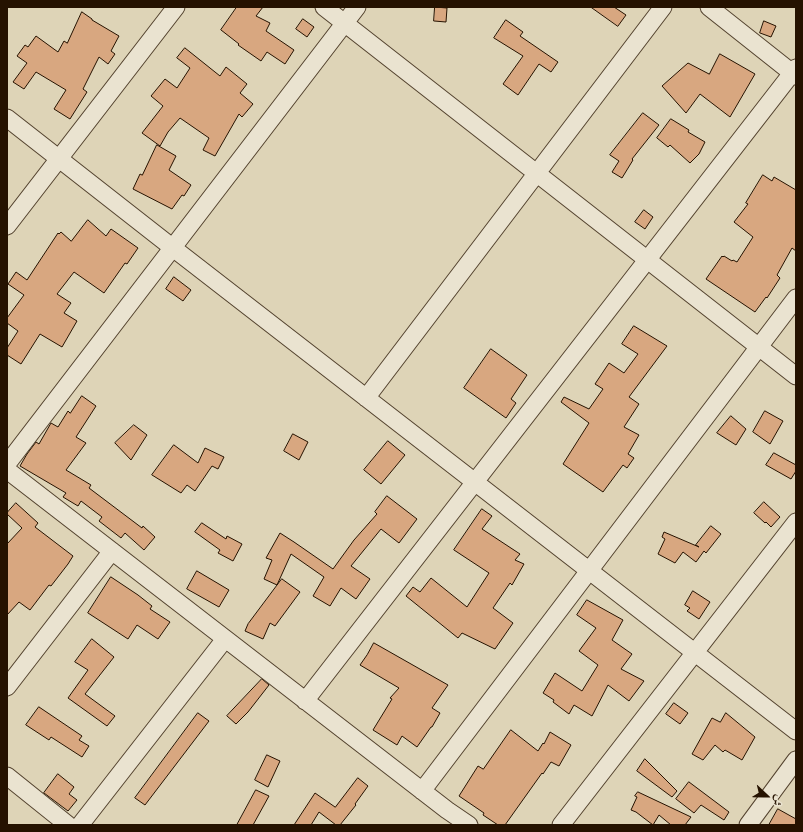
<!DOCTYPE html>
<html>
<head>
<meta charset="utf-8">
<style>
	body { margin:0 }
	#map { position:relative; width:803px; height:832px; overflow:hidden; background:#ded4b7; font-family:"Libre Caslon Text",Amiri,serif }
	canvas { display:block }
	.frame { position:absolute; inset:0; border:8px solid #251200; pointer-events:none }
	.north { position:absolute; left:747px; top:776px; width:40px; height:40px; -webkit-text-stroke:3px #eae3d0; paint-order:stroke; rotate:112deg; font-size:11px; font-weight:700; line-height:16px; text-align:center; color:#251200 }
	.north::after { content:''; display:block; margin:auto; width:14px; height:18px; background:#251200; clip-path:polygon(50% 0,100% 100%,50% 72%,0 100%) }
</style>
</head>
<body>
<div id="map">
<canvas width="803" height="832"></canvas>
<div class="frame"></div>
<div class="north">ش</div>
</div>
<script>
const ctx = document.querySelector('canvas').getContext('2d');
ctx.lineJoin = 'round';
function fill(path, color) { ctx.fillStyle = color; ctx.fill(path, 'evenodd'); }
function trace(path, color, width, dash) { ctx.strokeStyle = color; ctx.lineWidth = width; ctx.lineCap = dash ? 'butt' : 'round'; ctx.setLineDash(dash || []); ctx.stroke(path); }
const building = new Path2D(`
	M237,7h26l-7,9 14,7 -4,8 28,19 -9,14 -18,-12 -6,9 -23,-16 1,-1 -18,-14z
	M435,7l12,1 -1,14 -12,-1z
	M591,7h23l12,8 -8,11z
	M82,12l10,7v1l27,16 -8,15 4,3 -7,10 -9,-7 -16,32 4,3 -17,27 -16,-10 12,-19 -30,-18 -12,17 -11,-7 14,-19 -10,-7 8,-11 3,2 8,-11 22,16 6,-11 3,2z
	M303,19l11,8 -7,10 -11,-8z
	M506,20l17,12 -3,4 38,26 -7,10 -12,-8 -21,31 -15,-11 20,-28 -29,-18z
	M764,21l12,5 -5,11 -11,-4z
	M185,48l35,28 6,-9 21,17 -7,9 13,11 -11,13 -3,-3 -24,42 -12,-6 6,-12 -29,-20 -12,14 -8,14 -18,-13 21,-27 -12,-10 14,-17 12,9 13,-20 -13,-10z
	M720,54l35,20 -25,43 -30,-23 -14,19 -24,-27 26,-23 21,11z
	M643,113l16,12 -27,34 1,1 -11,18 -10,-6 7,-11 -9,-6z
	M671,119l18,11 -1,2 17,10 -6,12 -9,9 -20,-18 -2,2 -11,-9z
	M157,145l19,11 -7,14 22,15 -7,11 -2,-1 -10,14 -39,-20 7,-15 2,1z
	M763,175l9,6 2,-4 22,13v61l-4,-3 -15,27 3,3 -13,20 -1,-1 -11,15 -49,-33 16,-23 1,1 1,-1 8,5 1,-1 4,2 16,-25 -19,-15 14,-18 -2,-1z
	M644,210l9,7 -8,12 -10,-7z
	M88,220l18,16 5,-7 27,19 -11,16 -2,-1 -21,30 -30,-21 -17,22 14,9 -7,10 13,8 -15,26 -22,-13 -19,30 -14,-9v-7l11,-17 -11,-8v-5l17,-23 -16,-11 8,-12 11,8 31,-47 1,1 2,-2 10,9z
	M174,277l17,13 -8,11 -17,-12z
	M634,326l33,20 -38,51 10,7 -15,23 15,8 -11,19 6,4 -7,10 -4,-3 -20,27 -40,-28 26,-41 -28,-21 3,-5 25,12 14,-20 -8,-5 14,-21 15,10 14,-19 -16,-10z
	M491,349l36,26 -16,24 5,4 -10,15 -42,-30z
	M82,396l14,10 -20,31 10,6 -20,27 25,15 -2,3 53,40 1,-2 12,11 -11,13 -19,-17 -4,5 -22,-17 3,-4 -21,-16 -3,5 -15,-9 3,-4 -46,-27 7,-12 9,-12 3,2 12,-21 7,4 10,-16 2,2z
	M765,411l18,10 -13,23 -17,-12z
	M731,416l15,13 -10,16 -19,-12z
	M134,425l13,10 -16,25 -16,-17z
	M293,434l15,8 -9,18 -15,-9z
	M388,441l17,14 -24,29 -17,-14z
	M174,445l24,18 7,-15 19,9 -6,12 -6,-3 -17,25 -8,-6 -6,8 -29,-18z
	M774,453l22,12v6l-5,8 -25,-14z
	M387,496l30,23 -18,24 -18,-14 -30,37 19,13 -14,20 -15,-11 -11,18 -17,-10 11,-19 -33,-23 -14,31 -13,-6 8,-19 -6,-2 14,-25 14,9 39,27 21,-29 23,-26 -2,-2z
	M764,502l16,15 -9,10 -5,-5 -1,1 -11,-10z
	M16,503l22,20 -3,4 38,29 -5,8 -17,22 -2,-1 -19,25 -11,-8 -12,13v-71l15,-16 -15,-14v-1z
	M482,509l10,7 -10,13 38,25 -5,6 9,4 -12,21 -2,-2 -17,25 20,15 -18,26 -33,-16 -4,5 -52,-42 7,-9 7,5 11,-14 36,29 22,-34 -35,-23z
	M202,523l24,16 1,-3 15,8 -9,17 -15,-8 2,-3 -25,-18z
	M711,526l10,8 -15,19 -2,-2 -8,11 -13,-10 -8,11 -17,-9 7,-15 -3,-2 2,-5 35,15 -3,-2z
	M197,571l32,19 -10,17 -32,-18z
	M111,577l27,18 14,11 -2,3 20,13 -12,17 -21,-14 -9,14 -40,-26z
	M282,579l18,13 -25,34 -5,-3 -7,16 -18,-8 3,-7z
	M693,591l17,11 -11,17 -12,-8 3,-3 -5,-3z
	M587,600l36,20 -11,20 20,14 -11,15 23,12 -15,20 -21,-16 -16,31 -18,-11 -5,9 -16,-12 1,-2 -11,-7 12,-20 27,18 16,-26 -19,-14 17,-23 -19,-13z
	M92,639l22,18 -29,37 30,22 -8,10 -39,-28 20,-28 -13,-8z
	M374,643l74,42 -16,23 8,5 -8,14h-1l-14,20 -15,-11 -5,9 -24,-15 19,-31 -2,-1 9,-10 -39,-23 7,-10z
	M262,679l7,6 -21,27 -12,12 -9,-8z
	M674,703l14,10 -8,11 -14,-10z
	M39,707l43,29 -3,4 10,6 -7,11 -31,-20 -2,3 -23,-15z
	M198,713l11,8 -64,84 -10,-7z
	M726,713l29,24 -13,23 -17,-10 -2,2 -8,-7 -12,15 -11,-6 20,-36 8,4z
	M511,730l27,21 5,-8 1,1 6,-12 21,13 -12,21 -8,-4 -8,12 -1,-1 -37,52h-7l-15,-10 1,-2 -25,-17 19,-30 5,3z
	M267,755l13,6 -12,26 -13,-7z
	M645,759l32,32 -5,6 -35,-26z
	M58,774l16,13 -5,7 8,6 -9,11 -24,-18z
	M358,778l10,8 -13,18 1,1 -16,20h-4l-17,-13 -8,13h-17l21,-32 20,14z
	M689,782l40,30 -5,8 -23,-15 -7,8 -18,-14z
	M256,790l13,6 -16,29h-16z
	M638,792l53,25 -6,8h-14l-12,-10 -6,10 -17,-13 -5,-2 6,-13 -2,-1z
	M778,809l18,10v6h-27z`);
fill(building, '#d8a780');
trace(building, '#251200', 1);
const minor = new Path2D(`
	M324,7l472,369
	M709,7l87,69
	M7,118l166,130 623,483
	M7,226l169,-219
	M366,398l297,-391
	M7,464l350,-457
	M7,470l440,340 22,15
	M7,687l105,-136
	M305,701l491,-633
	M7,776l61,49
	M422,791l374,-493
	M80,825l145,-186
	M561,825l235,-303
	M748,825l48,-65`);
trace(minor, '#53422e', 19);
trace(minor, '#eae3d0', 17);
</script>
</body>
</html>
